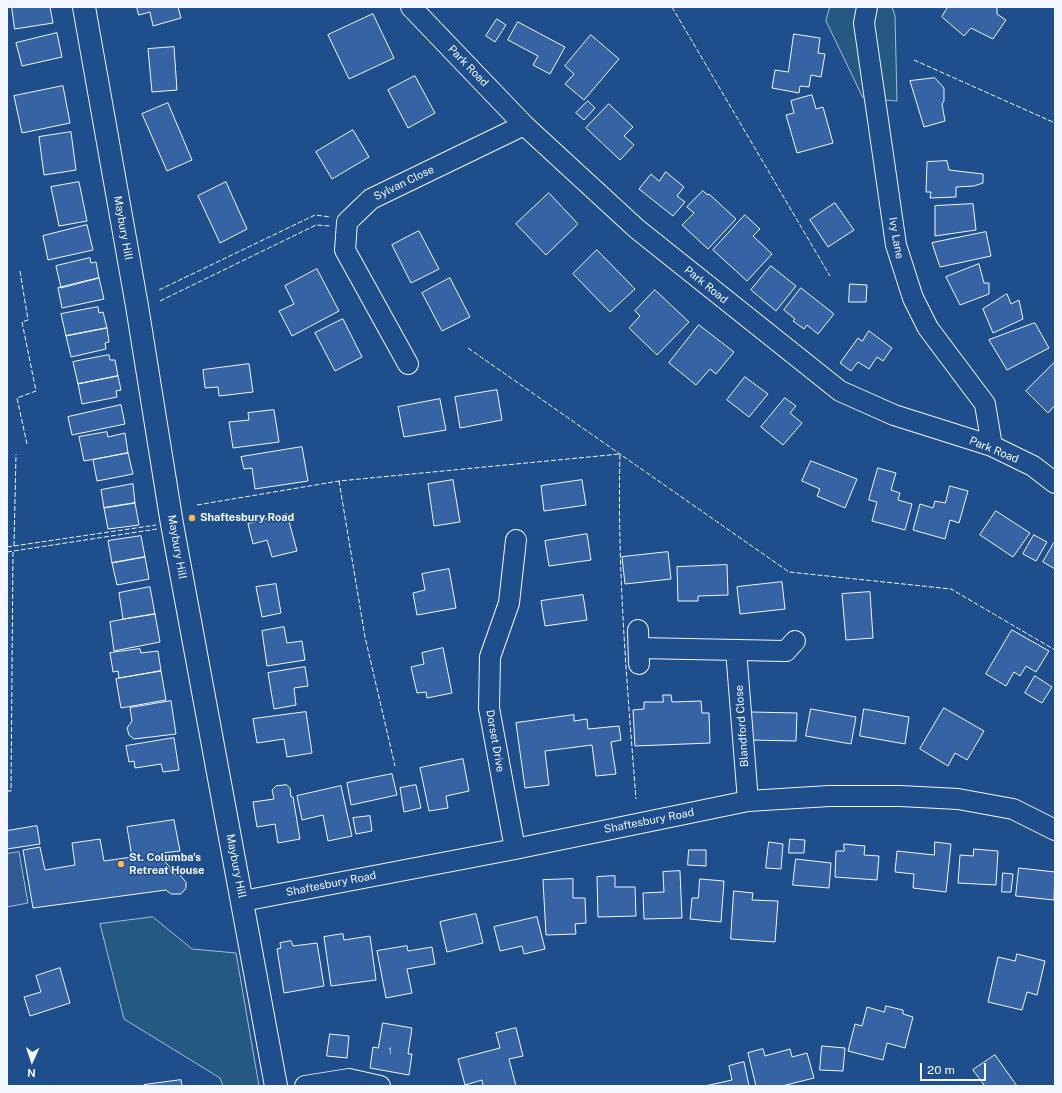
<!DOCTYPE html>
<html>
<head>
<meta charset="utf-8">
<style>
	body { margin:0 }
	#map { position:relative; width:1062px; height:1093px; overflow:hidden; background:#1f4e8c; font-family:"Public Sans",sans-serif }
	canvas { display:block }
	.frame { position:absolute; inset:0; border:8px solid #f2f6ff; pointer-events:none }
	.north { position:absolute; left:12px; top:1041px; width:40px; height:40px; -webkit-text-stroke:3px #1f4e8c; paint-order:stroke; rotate:183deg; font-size:11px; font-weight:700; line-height:16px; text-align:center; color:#f2f6ff }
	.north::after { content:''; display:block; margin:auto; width:14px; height:18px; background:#f2f6ff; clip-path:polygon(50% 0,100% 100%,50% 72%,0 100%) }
	.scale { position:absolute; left:920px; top:1063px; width:66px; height:18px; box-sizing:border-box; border:2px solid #f2f6ff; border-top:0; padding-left:5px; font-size:12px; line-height:14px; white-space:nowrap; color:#f2f6ff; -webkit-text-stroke:3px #1f4e8c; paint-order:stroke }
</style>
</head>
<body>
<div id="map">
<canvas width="1062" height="1093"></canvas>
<div class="frame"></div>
<div class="north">N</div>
<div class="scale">20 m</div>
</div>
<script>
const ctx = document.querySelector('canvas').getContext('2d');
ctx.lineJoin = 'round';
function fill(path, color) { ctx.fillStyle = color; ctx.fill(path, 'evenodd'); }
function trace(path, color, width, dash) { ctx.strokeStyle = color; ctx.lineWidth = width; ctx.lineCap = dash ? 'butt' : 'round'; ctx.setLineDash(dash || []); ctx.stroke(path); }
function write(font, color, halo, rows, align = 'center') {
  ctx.font = font + ' "Public Sans",sans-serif'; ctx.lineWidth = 3; ctx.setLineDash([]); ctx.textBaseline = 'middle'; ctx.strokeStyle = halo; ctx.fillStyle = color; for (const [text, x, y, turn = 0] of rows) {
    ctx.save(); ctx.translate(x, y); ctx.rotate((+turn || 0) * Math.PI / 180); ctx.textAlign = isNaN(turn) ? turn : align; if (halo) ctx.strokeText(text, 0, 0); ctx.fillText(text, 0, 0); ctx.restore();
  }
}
const green = new Path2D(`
	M830,7h62l3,9 2,85 -34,-3 -37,-77z
	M153,917l39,32 44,4 23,133h-36l-3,-8 -96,-59 -24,-95z`);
fill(green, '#245a82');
trace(green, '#a8bbd7', 1);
const parking = new Path2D(`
	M19,852l9,51 -21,4v-53z`);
fill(parking, '#305b95');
trace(parking, '#a8bbd7', 1);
const building = new Path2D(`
	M12,7h38l3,16 -38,6z
	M137,7h41l3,11 -28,8 -3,-14 -11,3z
	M948,7h47l2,1v6l9,6 -13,19 -22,-11 -7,8 -22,-19z
	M373,14l21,44 -45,21 -21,-44z
	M497,19l9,6 -11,17 -9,-6z
	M518,22l47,25 -15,27 -17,-9 5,-9 -30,-16z
	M57,33l5,24 -40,9 -6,-23z
	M794,34l26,4 -2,15 7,1 -4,23 -10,-2 -2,12 -9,-1 -1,7 -27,-5 3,-18 13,2z
	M591,35l28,24 -35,41 -19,-16 9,-10 -9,-8z
	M174,47l3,43 -25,2 -4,-43z
	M415,76l20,37 -27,15 -20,-38z
	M935,78l9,10v13l-2,3 3,17 -21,6 -14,-46z
	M63,86l7,37 -48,10 -8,-37z
	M812,95l4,14 7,-2 10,36 -36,10 -11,-38 8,-2 -3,-12z
	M588,101l7,7 -11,12 -8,-7z
	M168,103l24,57 -25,11 -25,-57z
	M609,104l24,23 -9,9 10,9 -14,15 -34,-32z
	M353,130l16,27 -37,22 -16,-27z
	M71,132l5,38 -32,5 -5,-38z
	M947,161l2,9 34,4v9l-9,3 -18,1v10l-26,1 1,-6h-5l1,-30z
	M666,172l18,15 -7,9 8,6 -12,14 -34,-27 12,-15 8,7z
	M79,182l8,39 -28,5 -8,-39z
	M226,182l21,47 -27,14 -22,-47z
	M703,191l5,4 1,-1 27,25 -28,30 -26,-24 12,-12 -7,-6z
	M549,193l29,31 -32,31 -30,-31z
	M835,203l19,27 -26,17 -18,-27z
	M973,204l3,26 -41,6v-30z
	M745,215l15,14 -7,7 19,18 -25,27 -34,-31z
	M87,225l6,25 -45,10 -5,-24z
	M419,231l20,38 -28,14 -19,-38z
	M986,232l5,24 -51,11 -8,-24z
	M597,250l38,39 -25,23 -37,-38z
	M90,258l1,5 5,-1 3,16 -38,10 -5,-22z
	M979,264l5,19h5v11l-29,11 -14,-28z
	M771,266l25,20 -20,25 -25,-21z
	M317,269l22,42 -47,25 -13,-25 15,-7 -9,-18z
	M99,278l5,21 -42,9 -4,-20z
	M450,278l20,39 -28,14 -20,-38z
	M850,284l17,1 -1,17h-17z
	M801,288l33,26 -16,20 -11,-9 -3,4 -11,-8 2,-2 -11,-9z
	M655,290l34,32 -32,33 -28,-27 11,-12 -5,-5z
	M1007,294l4,10 8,-4 4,19 -30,14 -10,-24z
	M98,307l1,6 4,-1 4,16 -41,8 -5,-22z
	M343,319l19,38 -27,14 -20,-38z
	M1035,323l14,25 -42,22 -18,-30z
	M699,325l35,27 -18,22 -6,-5 -14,16 -27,-22z
	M107,328l2,14 -4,1 1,6 -35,8 -5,-21z
	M869,331l23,17 -9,13 -6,-4 -8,12 -11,-7 -7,9 -11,-8 18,-25 4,3z
	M109,355l1,5h5l3,16 -40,8 -5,-22z
	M1055,362v43l-7,8 -22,-22z
	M249,364l4,28 -34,4 -1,-9 -13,1 -2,-18z
	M118,376l3,14 -5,1 1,6 -35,7 -4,-20z
	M745,377l23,17 -19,23 -22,-17z
	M497,390l5,30 -42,8 -5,-31z
	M785,398l11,8 -6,7 12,10 -19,22 -22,-18z
	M440,399l6,31 -42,7 -6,-30z
	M121,405l4,19 -53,11 -4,-18z
	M274,410l5,32 -46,6 -4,-26 20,-2 -1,-7z
	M107,432l1,5 17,-4 3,20 -44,8 -5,-24z
	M302,447l6,34 -53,8 -3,-21 -8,1 -3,-12z
	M128,453l5,21 -36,7 -4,-21z
	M811,461l46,18 -12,29 -28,-12 3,-7 -18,-8z
	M878,468l18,5 -5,17 9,3 -2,7 14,4 -7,26 -33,-9 5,-19 -8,-2z
	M453,480l7,42 -26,4 -6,-42z
	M582,480l4,25 -42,6 -3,-25z
	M133,484l2,19 -31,5 -3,-18z
	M950,486l18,5 -9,32 -9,-3 -5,19 -32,-9 7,-26 13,4 2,-7 10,2z
	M135,503l4,22 -31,4 -4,-21z
	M996,511l34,22 -17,24 -33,-22z
	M287,514l10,37 -25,6 -5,-17 -14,4 -5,-20z
	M587,534l4,26 -42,6 -4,-25z
	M1034,535l13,7 -11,19 -13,-7z
	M141,536l4,21 -33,6 -4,-22z
	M1054,543l1,1v25l-12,-7z
	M668,552l3,27 -46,5 -3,-27z
	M145,557l4,22 -32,6 -5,-22z
	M727,565l1,30 -30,1v5h-20l-1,-34z
	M449,569l7,39 -39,7 -4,-22 12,-3 -3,-16z
	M782,582l3,27 -45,5 -3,-27z
	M276,584l5,29 -19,4 -6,-30z
	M150,587l5,27 -32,5 -4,-26z
	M870,592l3,46 -27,2 -4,-46z
	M583,595l4,25 -42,6 -4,-25z
	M155,614l5,28 -46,9 -4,-29z
	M284,627l3,16 15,-2 3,19 -38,6 -5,-35z
	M1012,630l37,21 -13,21 -10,-6 -6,10 -6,-4 -8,14 -20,-12z
	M443,648l9,45 -25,5 -1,-6 -9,1 -6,-26 13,-3 -2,-11z
	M140,649l1,4 17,-2 3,20 -42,7 -1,-7 -5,1 -3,-19z
	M305,667l3,19 -14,2 2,17 -22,4 -6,-36z
	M161,671l5,29 -45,8 -5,-29z
	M1035,676l17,11 -10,16 -17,-10z
	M663,695h8l1,7 29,-1 1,12h7l1,30 -75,3 -2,-36 11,-1v-7h19z
	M171,701l5,33 -42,5 -5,-4 -2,-7 5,-7 -2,-13z
	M944,708l40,23 -17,29 -12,-7 -7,13 -28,-17z
	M811,709l45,8 -5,27 -45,-8z
	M864,709l45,8 -4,27 -45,-8z
	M306,712l6,41 -25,4 -3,-18 -27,4 -4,-24z
	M751,712l46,1 -1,28 -46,-1z
	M574,715v6l13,-2 1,10 31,-3 2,14 -10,2 5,32 -20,2 -4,-31 -47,6 4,34 -24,3 -9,-65z
	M174,738l5,32 -16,2 -2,-8 -26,4 -1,-7 -5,1 -3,-16z
	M463,759l6,32 -23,5 2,12 -19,3 -9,-43z
	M392,774l5,21 -46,10 -4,-22z
	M287,785l3,3 1,9h2l7,42 -22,4 -3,-19 -18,3 -4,-25 21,-3 -2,-9 4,-4z
	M416,785l5,23 -17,4 -4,-24z
	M341,786l11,50 -24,5 -5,-26 -21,5 -5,-24z
	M370,816l2,15 -16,3 -3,-16z
	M174,820l6,31 -18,2 1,7 6,6 3,9 7,-1 7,8v6l-5,6h-10l-5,-4 -133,18 -10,-58 17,-3 5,23 30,-5 -3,-22 28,-4 4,22 28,-4 -5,-30z
	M37,826l3,18 -33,5v-18z
	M790,839l15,1 -1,13h-15z
	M769,842l14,2 -2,25 -15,-1z
	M935,842l16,2 -5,48 -33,-4 1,-14 -19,-2 2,-21 37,4z
	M844,844l21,2 -1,9 15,1 -2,24 -42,-3 1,-26h8z
	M974,849l24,2 -2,34 -38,-2 2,-28 13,1z
	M689,850h17v16l-18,-1z
	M796,859l35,4 -2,25 -36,-3z
	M1019,868l36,4 -1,28 -38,-4z
	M680,871l2,47 -38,1 -1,-26 21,-1 -1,-20z
	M1003,873l10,1 -2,18h-9z
	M615,876v11h20l1,29 -38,1 -1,-40z
	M573,879v19h12l1,25 -11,1 1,10 -30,1 -3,-55z
	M700,879l24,2 -3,41 -31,-3 2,-21h6z
	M734,891l19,2 -1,7 26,1 -3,41 -44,-3z
	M476,914l7,29 -36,9 -7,-30z
	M537,917l8,32 -21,5 -2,-8 -22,5 -6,-24z
	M343,934l1,6 26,-4 6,44 -45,6 -7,-49z
	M291,941l2,5 24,-3 7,43 -40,7 -7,-44 4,-1 -1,-5z
	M407,946l1,5 24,-4 3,17 -28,5 5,24 -26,5 -9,-47z
	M1017,954l28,7 -8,34 -10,-3 -5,18 -34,-8 10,-45 17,4z
	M60,968l10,35 -40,13 -6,-19 17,-5 -5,-16z
	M886,1006l17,4v4l10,3 -8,31 -18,-5 -4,17 -35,-9 7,-27 7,2 5,-19 17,5z
	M383,1023l29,5 -4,26h4l-3,21 -39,-7 3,-21 5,1z
	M516,1028l7,28 -14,3 7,27h-33l-1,-6 -17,5 -7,-26 42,-11 -4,-15z
	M330,1034l19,2 -2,22 -20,-2z
	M822,1046l23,2 -2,23 -23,-1z
	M763,1049l2,7 25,-7 2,8 15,-4 7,25 -32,8h-26l-8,-33z
	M995,1055l22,31h-35l2,-1 -11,-15z
	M744,1062l5,24h-44l27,-6 -3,-14z
	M181,1080l1,6h-38v-1z`);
fill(building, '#3563a3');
trace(building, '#f2f6ff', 1);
const minor = new Path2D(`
	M411,7l113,118 113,104 203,162 54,24 98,31 41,20 22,17
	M867,7l-3,16 32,222 17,53 15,30 57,76 7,42
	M408,364l-63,-114 2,-28 24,-23 153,-74
	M638,630l1,34
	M639,648l147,3 9,-10
	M736,650l12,151
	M515,849l-26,-141 1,-51 19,-54 7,-63
	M243,901l272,-52 233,-48 81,-5h71l58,3 55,10 42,21
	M305,1086l44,-7 31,7`);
const tertiary = new Path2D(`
	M84,7l53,299 35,218 104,562`);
trace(minor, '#f2f6ff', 22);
trace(tertiary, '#f2f6ff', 24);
trace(minor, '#1f4e8c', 20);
trace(tertiary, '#1f4e8c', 22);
trace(new Path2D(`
	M672,7l158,269
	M914,60l141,63
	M20,271l8,49 -6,2 14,69 -19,7 10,46
	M159,290l156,-75 16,2
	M160,301l156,-76 14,1
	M468,348l321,224 162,17 104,61
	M339,481l26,156 30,129
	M197,505l142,-24 281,-27c-3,115 7,230 16,345
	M14,546l2,-92
	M7,547l149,-22
	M7,552l150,-23
	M7,791h4l2,-240`), '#f2f6ff', 1, [5, 2]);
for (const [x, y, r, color] of [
	[192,518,4,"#ffb74d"],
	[121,864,4,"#ffb74d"]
]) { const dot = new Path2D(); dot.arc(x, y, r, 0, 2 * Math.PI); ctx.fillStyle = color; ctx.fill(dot); trace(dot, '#1f4e8c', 1.5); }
write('9px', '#c3d1e8', null, [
	["1",390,1051]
]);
write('11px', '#f2f6ff', '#1f4e8c', [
	["Park Road",468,66,46],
	["Sylvan Close",404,183,-26],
	["Maybury Hill",123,228,80],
	["Ivy Lane",896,238,80],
	["Park Road",706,285,39],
	["Park Road",994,450,22],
	["Maybury Hill",177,547,80],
	["Blandford Close",742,726,-94],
	["Dorset Drive",495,741,80],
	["Shaftesbury Road",649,821,-11],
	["Maybury Hill",236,866,79],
	["Shaftesbury Road",331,884,-11]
]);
write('bold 11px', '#f2f6ff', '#1f4e8c', [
	["Shaftesbury Road",200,518],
	["St. Columba's",129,858],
	["Retreat House",129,871]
], 'left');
</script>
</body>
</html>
